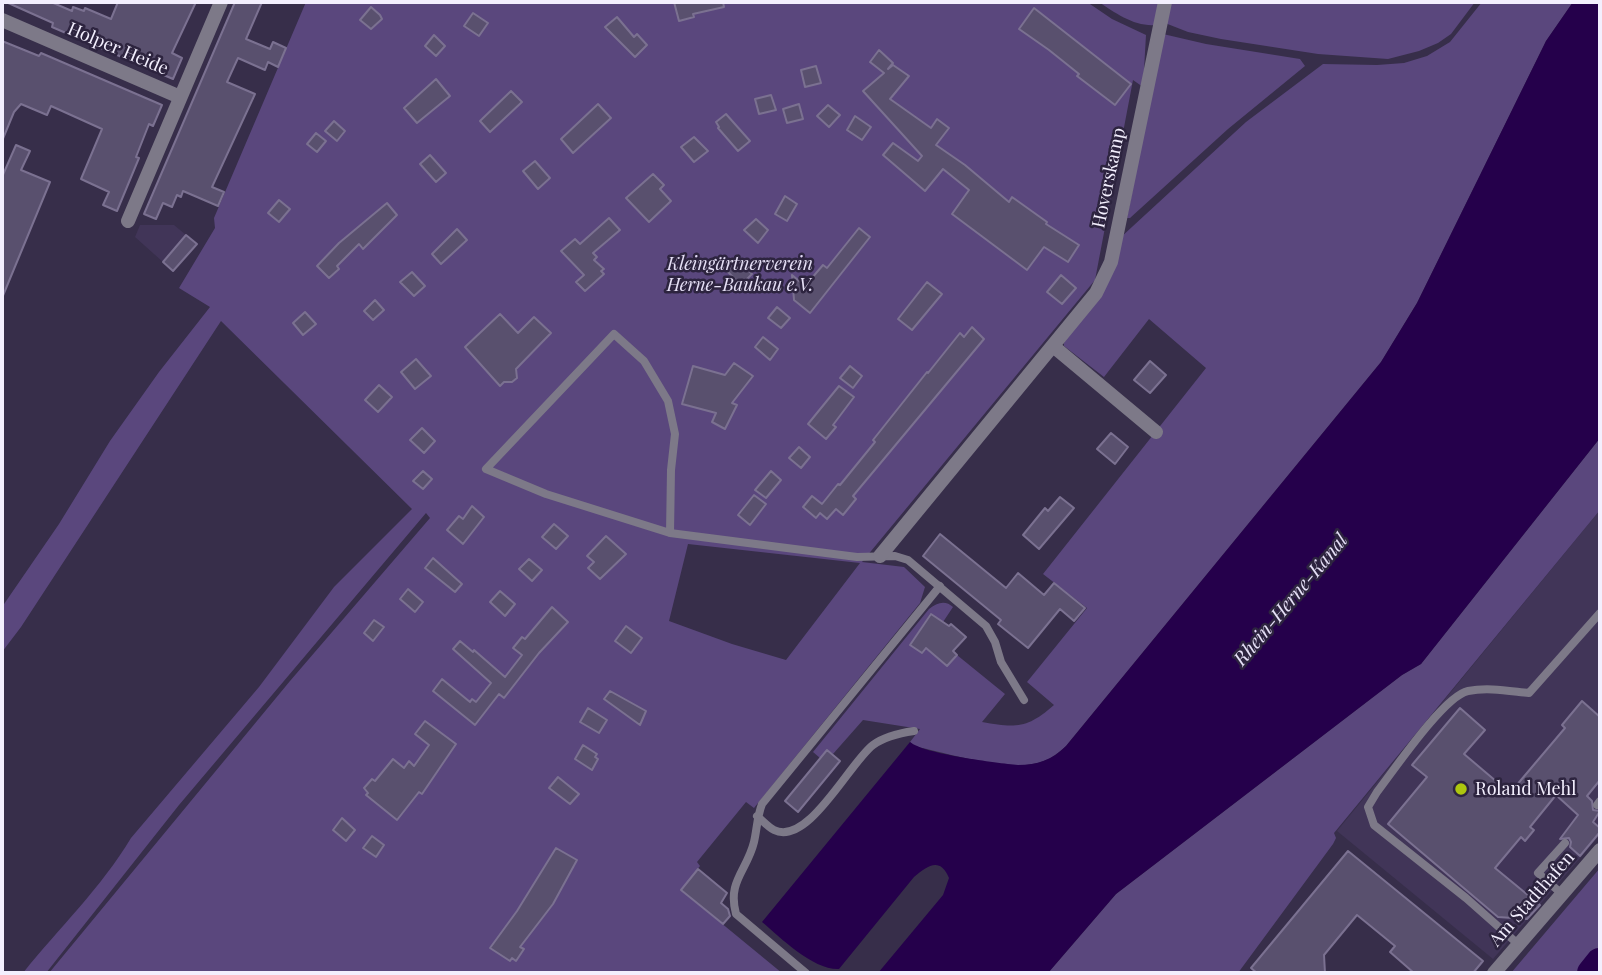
<!DOCTYPE html>
<html>
<head>
<meta charset="utf-8">
<style>
	body { margin:0 }
	#map { position:relative; width:1602px; height:975px; overflow:hidden; background:#372e4a; font-family:"Playfair Display",serif }
	canvas { display:block }
	.frame { position:absolute; inset:0; border:4px solid #f3effe; pointer-events:none }
</style>
</head>
<body>
<div id="map">
<canvas width="1602" height="975"></canvas>
<div class="frame"></div>
</div>
<script>
const ctx = document.querySelector('canvas').getContext('2d');
ctx.lineJoin = 'round';
function fill(path, color) { ctx.fillStyle = color; ctx.fill(path, 'evenodd'); }
function trace(path, color, width, dash) { ctx.strokeStyle = color; ctx.lineWidth = width; ctx.lineCap = dash ? 'butt' : 'round'; ctx.setLineDash(dash || []); ctx.stroke(path); }
function write(font, color, halo, rows, align = 'center') {
  ctx.font = font + ' "Playfair Display",serif'; ctx.lineWidth = 5; ctx.setLineDash([]); ctx.textBaseline = 'middle'; ctx.strokeStyle = halo; ctx.fillStyle = color; for (const [text, x, y, turn = 0] of rows) {
    ctx.save(); ctx.translate(x, y); ctx.rotate((+turn || 0) * Math.PI / 180); ctx.textAlign = isNaN(turn) ? turn : align; if (halo) ctx.strokeText(text, 0, 0); ctx.fillText(text, 0, 0); ctx.restore();
  }
}
fill(new Path2D(`
	M140,225h34l23,19 -24,27 -38,-34z
	M1600,510v325l-107,124 -156,-128z`), '#413558');
fill(new Path2D(`
	M306,2h781l25,17 34,16 -3,52 -10,-7 -38,200 -233,282 42,5 21,20 -5,16 -166,205 -8,-6 -49,60 3,4 -19,24 101,83h-733l241,-292 140,-163 -4,-5 -247,292 -133,168h-23c36,-45 78,-85 108,-135l128,-151 75,-100 78,-78 -191,-188 -200,306 -19,25v-45l57,-83 51,-83 49,-69 51,-65 -31,-19 36,-60 -1,-10zM688,544l172,19 -74,97 -54,-16 -63,-23z
	M1099,2h61l-4,23c-21,2 -41,-12 -57,-23z
	M1169,2h306l-24,32 -13,9 -19,8 -31,8 -70,-5 -97,-15 -33,-7 -23,-9z
	M1482,2h91l-27,39 -129,262 -36,59 -315,384c-9,9 -20,16 -33,18 -31,6 -88,-11 -119,-18l-4,-4 10,-13 -57,-9 -30,34 -6,-4 -7,8 -7,-6 116,-143c8,-7 17,-9 24,-2l-10,15 -13,-8 -20,31 19,-2 18,23 10,-11 48,39 -23,28c33,6 45,7 72,-17l-27,-23 60,-74 -44,-34 163,-206 -57,-49 -45,58 -40,-31v-3l56,-105 126,-116 77,-58 54,1 27,-2 23,-7 23,-14z
	M1163,34l43,10 94,15 5,7 -77,63 -98,89h-3z
	M1600,438v72l-266,323 2,5 -3,6 -95,129h-190l68,-79 286,-219 19,-11z
	M1600,868v78l-22,27h-67z`), '#5a477d');
fill(new Path2D(`
	M1573,2h27v436l-179,226 -19,11 -286,219 -68,79h-170l65,-78 6,-17c-9,-22 -22,-12 -35,-1l-75,92c-26,1 -58,-31 -77,-47l148,-180c14,12 87,21 108,23 19,0 34,-5 48,-19l315,-384 36,-59 129,-262z`), '#25004b');
trace(new Path2D(`
	M1592,973l8,-10`), '#25004b', 30);
const building = new Path2D(`
	M6,2h45l21,9 1,-4 11,4 1,-3 26,11 7,-17h78l-24,51 10,5 -9,21 -121,-52 1,-4z
	M235,2h27l-16,37 24,10 3,-7 13,6 -8,19 -10,-5 -3,8 -27,-12 -11,24 28,12 -43,93 12,5 -6,14 -35,-15 -2,6 -4,-2 -5,12 -9,-4 -7,16 -12,-5z
	M674,2h49l1,5 -31,7 1,3 -15,4z
	M371,7l9,8 2,4 -11,10 -11,-9z
	M1034,8l97,76 -16,21 -38,-29 2,-2 -30,-24 -30,-21z
	M473,13l15,10 -9,13 -15,-10z
	M617,17l17,20 3,-3 10,11 -12,12 -30,-30z
	M434,35l11,11 -9,10 -11,-10z
	M2,41l37,15 2,-3 121,52 -9,21 -4,-2 -13,33 3,1 -22,53 -14,-6 6,-13 -28,-13 21,-50 -51,-23 -4,9 -26,-11 -7,8 -12,29z
	M879,50l14,13 -5,6 5,-4 16,11 -19,23 41,29 6,-9 12,9 -13,17 29,20 44,37 3,-5 35,25 -1,2 33,21 -11,17 -24,-15 -17,23 -75,-56 17,-24 -26,-21 -18,22 -42,-36 10,-12 25,18 4,-5 -59,-65 21,-18 -14,-11z
	M816,66l5,17 -16,4 -4,-17z
	M436,79l14,17 -33,27 -13,-15z
	M511,91l11,11 -32,30 -10,-11z
	M771,95l5,15 -17,4 -4,-15z
	M598,104l13,14 -38,35 -12,-14z
	M799,104l4,15 -16,4 -4,-14z
	M828,105l12,10 -11,12 -12,-11z
	M726,114l24,27 -12,10 -20,-23 1,-1 -3,-5z
	M855,116l16,11 -9,13 -15,-10z
	M334,121l11,10 -8,10 -12,-10z
	M316,133l10,8 -9,11 -10,-8z
	M694,137l14,14 -14,11 -13,-15z
	M16,145l14,6 -9,19 29,12 -48,116v-121z
	M430,155l16,18 -10,9 -16,-18z
	M535,161l15,17 -12,11 -15,-18z
	M653,174l11,11 -4,4 11,12 -22,21 -23,-24z
	M785,196l12,8 -10,17 -12,-7z
	M279,200l11,9 -11,13 -11,-9z
	M387,203l10,12 -34,34 -4,-5 -22,22 2,3 -10,9 -12,-12 22,-23z
	M609,218l11,12 -27,23 4,4 -3,3 10,9 -3,2 3,3 -19,17 -9,-9 8,-7 -23,-24 14,-12 5,5z
	M756,219l12,11 -10,13 -14,-13z
	M859,228l11,9 -60,76 -16,-13 -2,-25 13,11 18,-21 4,3z
	M457,229l10,11 -26,24 -9,-10z
	M186,235l11,9 -24,27 -10,-9z
	M738,260l14,14 -11,11 -14,-14z
	M412,272l13,14 -11,10 -14,-14z
	M1061,275l15,13 -14,16 -15,-12z
	M927,282l15,12 -30,36 -14,-11z
	M375,300l9,10 -11,10 -9,-9z
	M777,307l13,11 -9,10 -13,-10z
	M305,312l11,12 -13,11 -10,-12z
	M500,314l18,19 16,-16 17,16 -35,36 1,9 -5,4h-8l-4,4 -35,-39z
	M972,327l12,12 -131,157 3,3 -13,16 -7,-6 -9,10 -7,-6 -4,5 -13,-11 9,-11 10,8 16,-20 2,1 35,-43 -2,-2 54,-68 1,1 32,-40 4,4z
	M763,337l15,12 -8,11 -15,-13z
	M416,359l15,17 -16,13 -14,-17z
	M1150,361l16,14 -16,18 -16,-13z
	M734,363l19,13 -21,27 5,2 -12,24 -13,-7 4,-9 -34,-9 11,-38 32,9z
	M850,366l12,10 -9,12 -13,-10z
	M379,385l13,12 -14,15 -13,-12z
	M839,386l15,11 -21,28 3,2 -10,12 -18,-15z
	M422,428l13,13 -11,12 -14,-13z
	M1111,433l17,14 -13,17 -18,-15z
	M799,447l11,10 -9,11 -12,-10z
	M423,471l9,8 -9,10 -10,-8z
	M771,471l10,9 -15,18 -11,-8z
	M754,495l12,9 -16,21 -12,-10z
	M1060,497l14,11 -35,41 -16,-14 22,-27 3,3z
	M472,506l12,11 -21,27 -16,-14 12,-14 4,3z
	M554,524l14,12 -12,13 -14,-12z
	M940,534l66,54 12,-15 26,22 10,-12 31,25 -11,13 -14,-12 -32,39 -30,-24 3,-4 -78,-64z
	M606,536l20,18 -26,25 -12,-11 6,-6 -7,-6z
	M433,558l29,26 -7,8 -30,-24z
	M529,559l13,11 -10,11 -13,-12z
	M408,589l15,13 -8,10 -15,-13z
	M500,591l15,13 -10,12 -15,-14z
	M552,607l16,15 -29,31 -35,45 -5,-4 -24,31 -42,-34 9,-12 28,23 2,-3 4,3 15,-19 -38,-34 7,-8 13,11 1,-2 31,27 17,-22 -9,-7 9,-11 3,2z
	M931,614l18,12 2,-2 15,13 -13,14 4,4 -10,11 -21,-18 -4,5 -12,-8z
	M374,620l10,7 -11,14 -9,-8z
	M626,626l16,12 -11,15 -16,-12z
	M610,691l36,20 -6,14 -36,-26z
	M1582,701l18,16v63l-13,16 5,5 1,9 7,1 -7,11 7,6v4l-20,24 -10,-9 1,-5 -2,-4 -9,1 18,-24 -22,-20 -26,32 4,3 -9,11 -4,-4 -26,31 45,37 -13,14 -29,-2 -110,-93 39,-47 -15,-12 48,-57 25,22 -21,24 46,39 55,-65 -3,-3z
	M588,708l19,12 -8,13 -19,-11z
	M425,721l31,23 -34,50 -3,-2 -22,28 -31,-25 2,-2 -4,-5 8,-9 3,2 18,-22 11,9 5,-7 5,5 15,-21 -14,-11z
	M583,745l14,9 -2,3 3,2 -6,11 -17,-11z
	M827,750l13,11 -42,51 -13,-11z
	M558,777l21,17 -9,10 -21,-16z
	M342,818l13,12 -9,11 -13,-11z
	M372,836l12,9 -8,12 -13,-9z
	M556,848l21,12 -24,44 -33,43 4,2 -8,12 -4,-3 -2,3 -20,-13 27,-37z
	M1348,851l135,110 -10,12h-59l-24,-21 5,-6 -38,-31 -33,40 1,18h-68l-6,-5z
	M698,869l29,24 -6,10 7,6 2,7 -7,8 -42,-34z`);
fill(building, '#59506e');
trace(building, '#7b7191', 2);
trace(new Path2D(`
	M670,533l1,-63 4,-36 -7,-33 -24,-40 -30,-27 -128,135 60,25 124,39 187,24 38,-1 13,4 78,66 9,16 6,20 23,38
	M1597,805l3,-4
	M757,816c6,5 11,11 17,14 34,17 76,-68 99,-85 12,-9 27,-12 41,-14
	M1562,894l-24,-21 27,-30
	M1518,944l-52,-46 -92,-73 -6,-18 9,-15c17,-22 67,-96 91,-101 20,-4 41,0 61,2l71,-80
	M806,973l-70,-59c-9,-33 11,-43 18,-72 3,-13 3,-25 8,-38l178,-218`), '#7d7988', 8);
trace(new Path2D(`
	M2,20l178,77
	M128,221l93,-219
	M1053,346l103,86
	M880,556l216,-263 15,-31 54,-260
	M1494,973l106,-123`), '#7d7988', 14);
for (const [x, y, r, color] of [
	[1461,789,7,"#adc60f"]
]) { const dot = new Path2D(); dot.arc(x, y, r, 0, 2 * Math.PI); ctx.fillStyle = color; ctx.fill(dot); trace(dot, '#2d243f', 2.5); }
write('18px', '#f3effe', '#2d243f', [
	["Holper Heide",118,49,23],
	["Hoverskamp",1109,178,-78],
	["Am Stadthafen",1532,899,-49]
]);
write('italic 18px', '#e5dff5', '#2d243f', [
	["Kleingärtnerverein",740,264],
	["Herne-Baukau e.V.",740,285]
]);
write('18px', '#f3effe', '#2d243f', [
	["Roland Mehl",1475,789]
], 'left');
write('italic 19px', '#e6e0f7', '#2d243f', [
	["Rhein-Herne-Kanal",1291,600,-50]
]);
</script>
</body>
</html>
